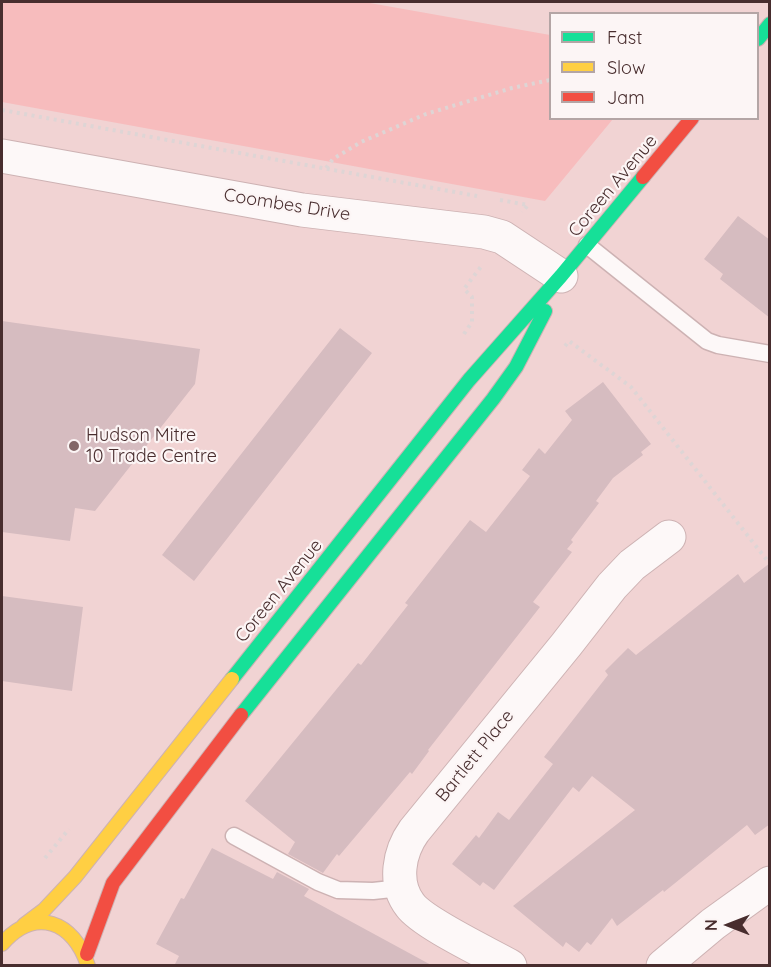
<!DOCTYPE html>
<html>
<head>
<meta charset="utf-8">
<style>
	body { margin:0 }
	#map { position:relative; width:771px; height:967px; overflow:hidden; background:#f1d3d3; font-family:Quicksand,sans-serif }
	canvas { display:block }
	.frame { position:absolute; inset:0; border:3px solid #482d2e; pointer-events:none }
	.legend { position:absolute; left:549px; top:12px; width:210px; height:108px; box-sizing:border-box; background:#fcf5f5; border:2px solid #b4a5a5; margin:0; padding:8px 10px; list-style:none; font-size:18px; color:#482d2e }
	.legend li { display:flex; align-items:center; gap:12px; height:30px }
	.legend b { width:30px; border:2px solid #b4a5a5 }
	.north { position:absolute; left:699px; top:895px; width:60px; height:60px; -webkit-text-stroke:4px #fcf5f5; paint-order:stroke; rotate:270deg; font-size:16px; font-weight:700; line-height:24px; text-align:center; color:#482d2e }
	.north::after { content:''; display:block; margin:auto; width:21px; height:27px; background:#482d2e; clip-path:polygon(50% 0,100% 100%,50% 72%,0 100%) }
</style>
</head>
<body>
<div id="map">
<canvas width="771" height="967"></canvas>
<div class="frame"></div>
<ul class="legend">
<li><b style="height:8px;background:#16e098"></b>Fast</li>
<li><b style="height:8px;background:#ffcf43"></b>Slow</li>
<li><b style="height:8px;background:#f24e42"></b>Jam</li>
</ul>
<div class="north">N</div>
</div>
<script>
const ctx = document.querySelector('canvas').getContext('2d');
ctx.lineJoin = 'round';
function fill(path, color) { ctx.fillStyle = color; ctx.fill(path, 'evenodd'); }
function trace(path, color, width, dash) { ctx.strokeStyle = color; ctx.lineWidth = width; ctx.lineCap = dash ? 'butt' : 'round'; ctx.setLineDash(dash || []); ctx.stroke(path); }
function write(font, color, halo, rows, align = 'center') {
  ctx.font = font + ' Quicksand,sans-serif'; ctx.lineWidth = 4.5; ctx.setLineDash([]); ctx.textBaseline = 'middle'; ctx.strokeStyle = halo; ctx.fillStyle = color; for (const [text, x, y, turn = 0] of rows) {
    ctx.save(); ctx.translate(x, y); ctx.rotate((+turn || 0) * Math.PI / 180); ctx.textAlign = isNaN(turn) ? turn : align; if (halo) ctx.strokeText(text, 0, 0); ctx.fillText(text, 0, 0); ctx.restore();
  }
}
fill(new Path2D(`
	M2,2h362l186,33v83l63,1 -68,82 -543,-99z`), '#f7bcbd');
fill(new Path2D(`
	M738,216l32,24v78l-50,-39 3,-5 -19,-15z
	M2,321l198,28 -5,35 -100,127 -20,-3 -5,33 -68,-9z
	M340,328l32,25 -178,228 -32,-26z
	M603,382l48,62 -10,8 2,3 -30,23 -17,23 3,2 -28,37 2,2 -6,7 5,3 -39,50 7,5 -112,143 1,1 -17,23 -2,-2 -71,84 -2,-2 -14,19 -35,-19 7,-12 -50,-41 113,-138 3,2 47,-60 -3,-2 65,-83 16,12 44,-56 -8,-6 17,-22 6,6 27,-34 -7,-9z
	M770,563v261l-15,11 -8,-10 -83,67 -1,-2 -46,36 -5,-8 -21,27 -4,-3 -8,10 -13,-10 -3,5 -50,-41 122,-96 -43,-34 -13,16 -6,-5 -79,103 -11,-8 -3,4 -28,-22 24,-29 3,3 19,-26 11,8 44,-56 -9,-7 64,-82 -3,-4 23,-23 8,7 102,-81 6,9z
	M2,596l81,11 -11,84 -70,-10z
	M212,848l61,31 4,-7 32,17 -5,7 129,70h-259l5,-10 -23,-12 25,-46 3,1z`), '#d6bcc0');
const lane = new Path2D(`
	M587,245l120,96 11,4 52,9
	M234,836l84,46 20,8 35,1 28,-3`);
const street = new Path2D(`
	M2,156l300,54 182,22 18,5 59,39
	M510,966c-23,-13 -87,-43 -100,-61 -17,-22 -11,-53 4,-74l152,-186 46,-59 20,-21 37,-28
	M663,966l50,-42 57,-41`);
const fast = new Path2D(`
	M758,39l12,-15
	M232,679l237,-299 92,-104 82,-99
	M241,715l252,-316 23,-32 29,-56`);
const slow = new Path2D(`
	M24,925l20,-15 31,-33 157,-198
	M2,944c33,-38 72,-23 86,22`);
const jam = new Path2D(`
	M643,177l49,-59
	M87,954l26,-71 128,-168`);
trace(lane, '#cdb2b3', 19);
trace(street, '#cdb2b3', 35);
trace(fast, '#cdb2b3', 16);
trace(slow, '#cdb2b3', 16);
trace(jam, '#cdb2b3', 16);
trace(new Path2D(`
	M2,110l475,86
	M326,168l7,-9 28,-17 65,-28 86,-26 38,-8
	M500,200l28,5 -6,7
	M464,334l8,-12v-25l-8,-8 19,-25
	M565,346l4,-5 62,46 139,177
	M45,858l24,-29`), '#ded5d5', 4, [3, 4.5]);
trace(lane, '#fdf8f8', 16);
trace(street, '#fdf8f8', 33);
trace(fast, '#16e098', 14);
trace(slow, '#ffcf43', 14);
trace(jam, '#f24e42', 14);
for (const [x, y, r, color] of [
	[74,446,6,"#836768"]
]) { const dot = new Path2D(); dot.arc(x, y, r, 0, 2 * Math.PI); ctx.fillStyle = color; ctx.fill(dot); trace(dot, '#fcf5f5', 2); }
write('18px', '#482d2e', '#fcf5f5', [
	["Coreen Avenue",613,186,-50],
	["Coombes Drive",287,205,9],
	["Coreen Avenue",279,591,-51],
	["Bartlett Place",475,756,-51]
]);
write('18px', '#482d2e', '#fcf5f5', [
	["Hudson Mitre",86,436],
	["10 Trade Centre",86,457]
], 'left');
</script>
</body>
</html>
